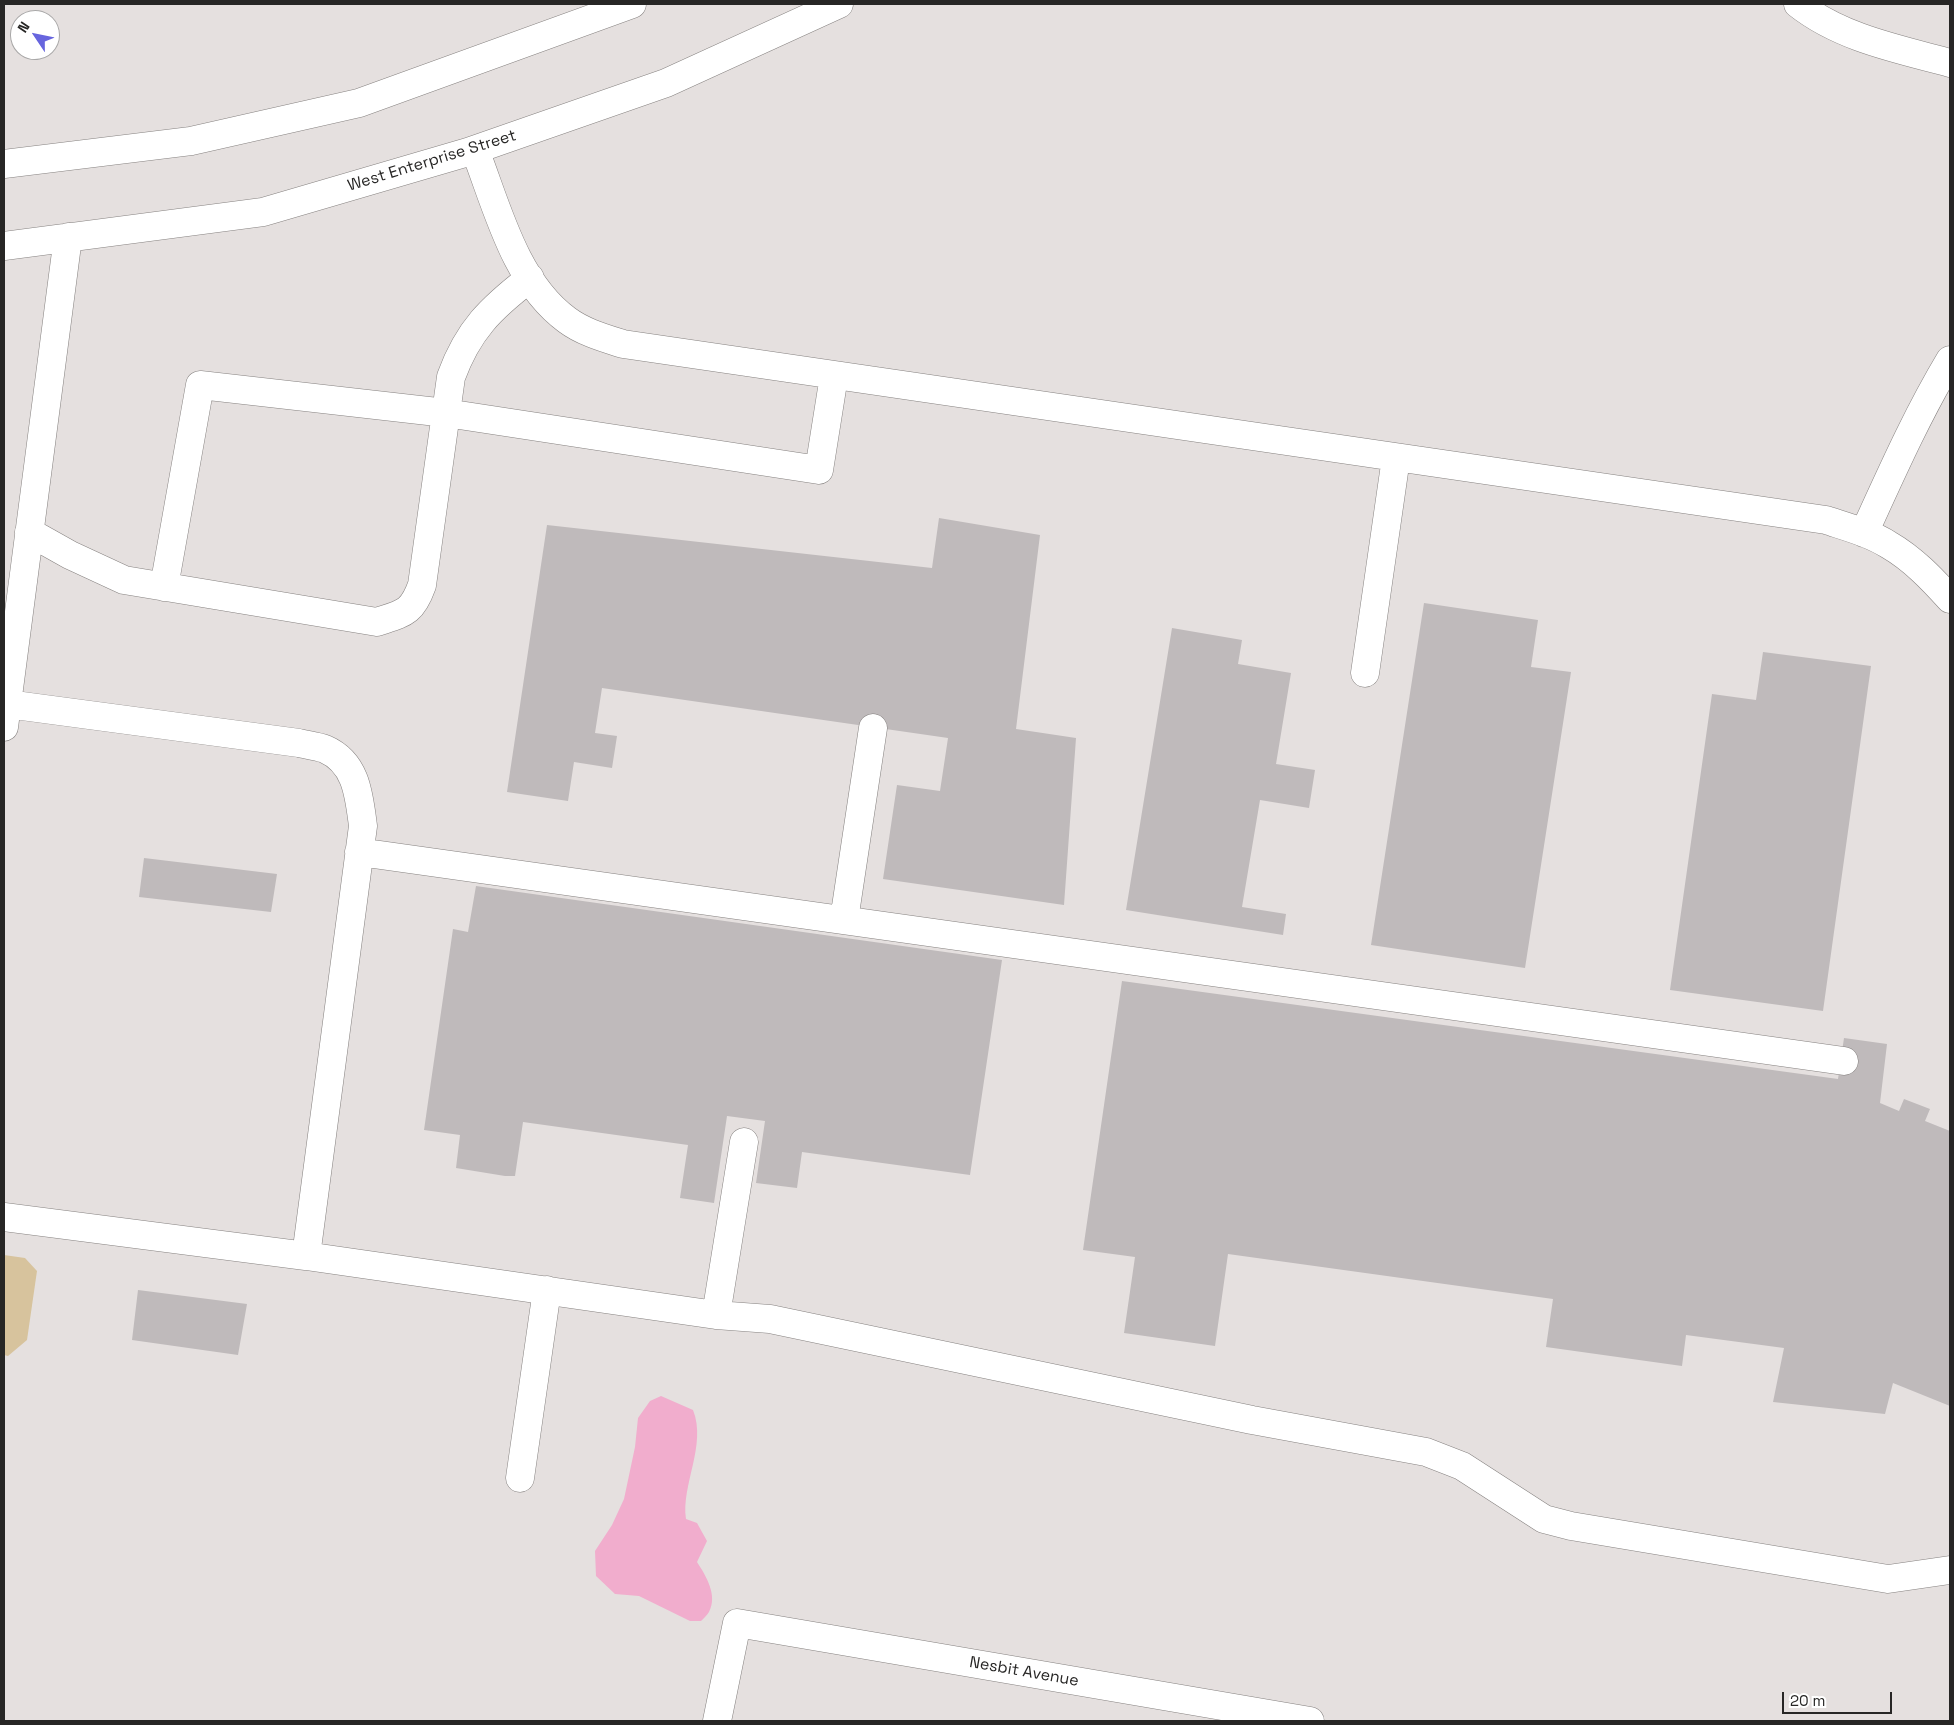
<!DOCTYPE html>
<html>
<head>
<meta charset="utf-8">
<style>
	body { margin:0 }
	#map { position:relative; width:1954px; height:1725px; overflow:hidden; background:#e5e0df; font-family:"Space Grotesk",sans-serif }
	canvas { display:block }
	.frame { position:absolute; inset:0; border:5px solid #272625; pointer-events:none }
	.north { position:absolute; left:10px; top:10px; width:50px; height:50px; box-sizing:border-box; background:#fff; border:1px solid #a9a8a8; border-radius:50%; rotate:304deg; font-size:14px; font-weight:700; line-height:20px; text-align:center; color:#272625 }
	.north::after { content:''; display:block; margin:auto; width:18px; height:22px; background:#6765de; clip-path:polygon(50% 0,100% 100%,50% 72%,0 100%) }
	.scale { position:absolute; left:1782px; top:1692px; width:110px; height:22px; box-sizing:border-box; border:2px solid #272625; border-top:0; padding-left:6px; font-size:15px; line-height:18px; white-space:nowrap; color:#272625; -webkit-text-stroke:4px #fff; paint-order:stroke }
</style>
</head>
<body>
<div id="map">
<canvas width="1954" height="1725"></canvas>
<div class="frame"></div>
<div class="north">N</div>
<div class="scale">20 m</div>
</div>
<script>
const ctx = document.querySelector('canvas').getContext('2d');
ctx.lineJoin = 'round';
function fill(path, color) { ctx.fillStyle = color; ctx.fill(path, 'evenodd'); }
function trace(path, color, width, dash) { ctx.strokeStyle = color; ctx.lineWidth = width; ctx.lineCap = dash ? 'butt' : 'round'; ctx.setLineDash(dash || []); ctx.stroke(path); }
function write(font, color, halo, rows, align = 'center') {
  ctx.font = font + ' "Space Grotesk",sans-serif'; ctx.lineWidth = 4; ctx.setLineDash([]); ctx.textBaseline = 'middle'; ctx.strokeStyle = halo; ctx.fillStyle = color; for (const [text, x, y, turn = 0] of rows) {
    ctx.save(); ctx.translate(x, y); ctx.rotate((+turn || 0) * Math.PI / 180); ctx.textAlign = isNaN(turn) ? turn : align; if (halo) ctx.strokeText(text, 0, 0); ctx.fillText(text, 0, 0); ctx.restore();
  }
}
fill(new Path2D(`
	M4,1255l21,3 12,13 -10,69 -19,16 -4,-1z`), '#d7c39d');
fill(new Path2D(`
	M661,1396l32,14c14,35 -12,75 -7,109l11,4 10,18 -10,21c9,14 21,33 12,50 -2,3 -6,7 -8,9h-11l-51,-25 -24,-2 -19,-18 -1,-25 17,-26 12,-26 11,-52 3,-29 12,-17z`), '#f1adcd');
fill(new Path2D(`
	M939,518l101,17 -24,194 60,9 -12,167 -181,-26 14,-94 43,6 8,-53 -346,-50 -7,45 22,3 -5,32 -38,-6 -6,39 -61,-9 40,-267 385,43z
	M1424,603l114,17 -7,47 40,5 -46,296 -154,-23z
	M1172,628l70,12 -4,24 53,9 -15,91 39,6 -6,38 -49,-8 -18,107 44,7 -3,21 -157,-25z
	M1763,652l108,14 -48,345 -153,-21 42,-296 44,6z
	M144,858l133,16 -6,38 -132,-15z
	M476,886l526,74 -32,215 -168,-23 -5,36 -41,-5 9,-62 -38,-5 -13,87 -34,-5 8,-53 -165,-23 -8,54h-10l-49,-8 4,-33 -36,-5 29,-201 15,3z
	M1122,981l716,98 6,-41 43,6 -7,59 19,8 5,-12 26,10 -5,12 25,10v275l-57,-23 -8,31 -112,-12 11,-54 -98,-13 -4,31 -136,-19 7,-48 -325,-45 -13,92 -91,-13 11,-76 -52,-7z
	M138,1290l109,14 -9,51 -106,-15z`), '#bfbabb');
const minor = new Path2D(`
	M1798,4c43,34 100,45 152,59
	M475,150c22,57 40,132 92,170 16,12 37,18 56,24l1203,176c21,7 44,13 63,25 24,14 43,34 61,54
	M4,164l187,-23 168,-38 273,-99
	M4,246l259,-34 205,-60 198,-69 173,-79
	M29,532l41,23 54,25 253,42c27,-9 35,-9 45,-37l29,-208c17,-47 40,-69 79,-99
	M1864,533c27,-59 53,-118 86,-173
	M164,587l36,-202 246,28 373,57 15,-94
	M1365,673l31,-215
	M4,727l64,-490
	M359,852l1485,209
	M844,920l29,-192
	M4,1217l302,39 57,-430c-4,-30 -6,-63 -38,-77 -8,-3 -18,-4 -26,-6l-292,-39
	M306,1256l410,59 54,4 482,101 174,32 36,14 82,53 27,7 317,53 62,-9
	M716,1315l28,-173
	M520,1478l27,-188
	M717,1721l20,-98 573,98`);
trace(minor, '#868280', 29);
trace(minor, '#fff', 28);
write('16px', '#272625', '#fff', [
	["West Enterprise Street",432,161,-17],
	["Nesbit Avenue",1024,1672,10]
]);
</script>
</body>
</html>
